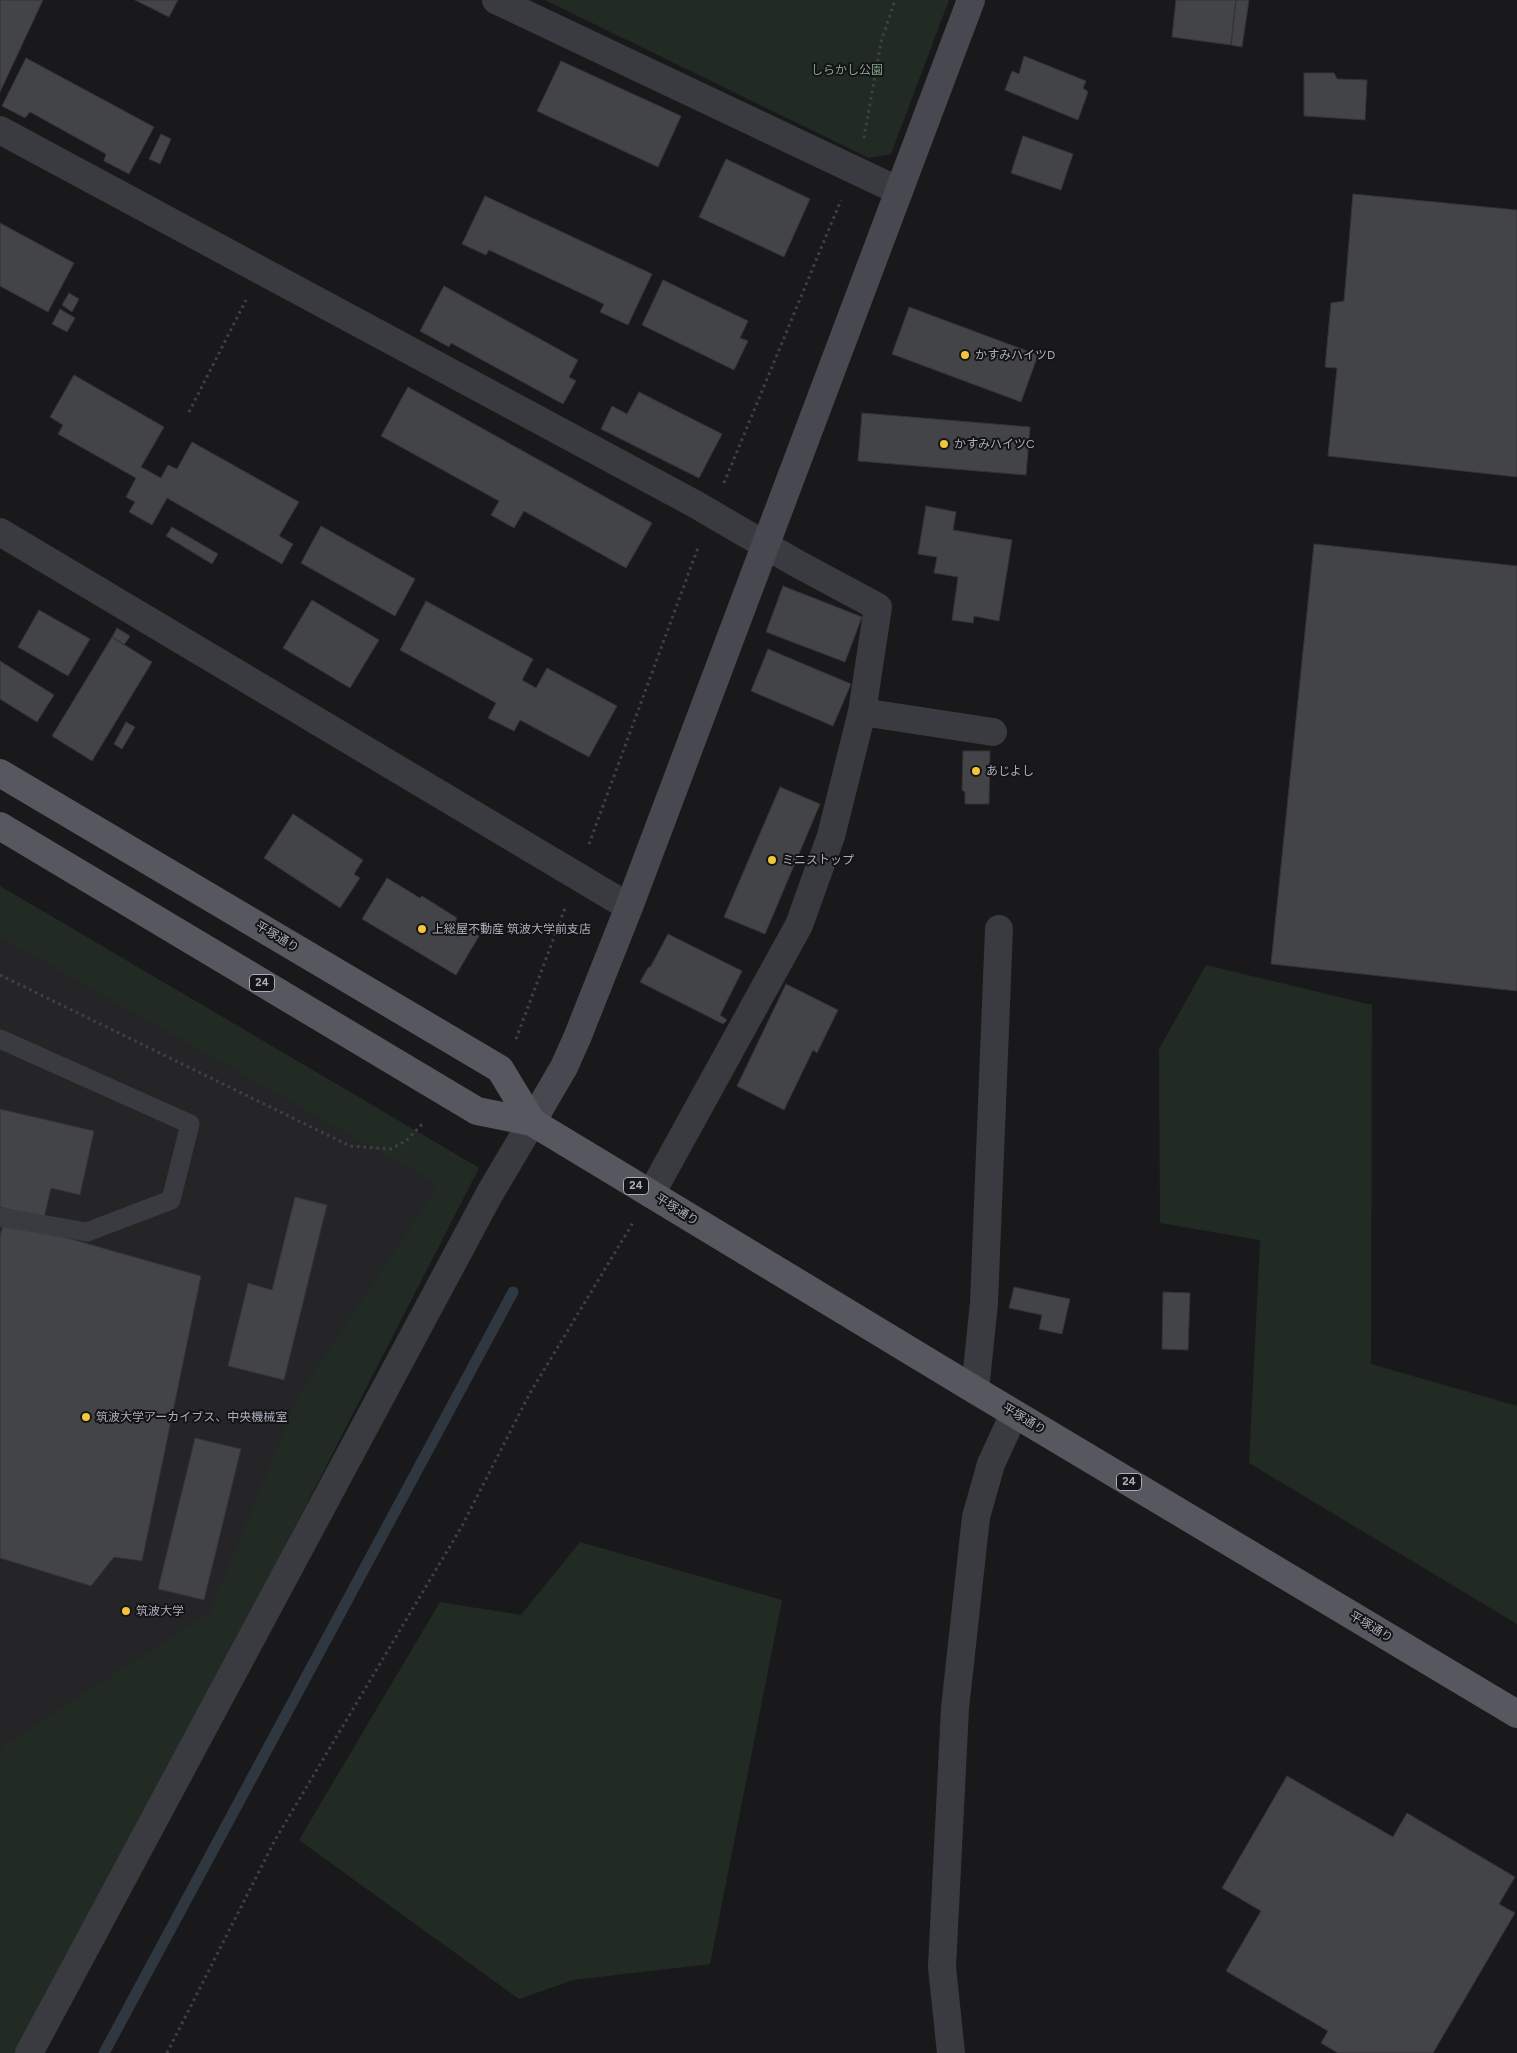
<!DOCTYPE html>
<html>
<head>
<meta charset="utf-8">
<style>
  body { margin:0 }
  canvas { display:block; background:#19191b }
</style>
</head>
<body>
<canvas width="1517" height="2053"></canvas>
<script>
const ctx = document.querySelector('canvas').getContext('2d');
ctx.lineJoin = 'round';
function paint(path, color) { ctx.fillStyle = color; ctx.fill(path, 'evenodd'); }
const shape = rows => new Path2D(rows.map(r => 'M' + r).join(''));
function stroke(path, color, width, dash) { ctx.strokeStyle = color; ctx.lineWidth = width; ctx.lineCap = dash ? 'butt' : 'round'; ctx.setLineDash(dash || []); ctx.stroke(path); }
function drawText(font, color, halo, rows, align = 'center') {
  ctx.font = font + ' Figtree,"Noto Sans JP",sans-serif'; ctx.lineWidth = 4; ctx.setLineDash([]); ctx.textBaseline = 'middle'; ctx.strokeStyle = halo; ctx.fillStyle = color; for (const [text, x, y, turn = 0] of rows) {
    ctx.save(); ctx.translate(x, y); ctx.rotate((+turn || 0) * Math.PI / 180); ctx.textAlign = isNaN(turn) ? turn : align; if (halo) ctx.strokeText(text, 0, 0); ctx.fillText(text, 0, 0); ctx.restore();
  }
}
paint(shape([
  [0,886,479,1168,0,2053]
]), '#252528');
paint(shape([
  [545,0,949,0,891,154,869,158],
  [0,886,479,1168,25,2053,0,2053,0,1752,3,1746,210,1612,298,1396,438,1185,0,937],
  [1206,965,1372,1005,1371,1364,1517,1406,1517,1624,1249,1463,1260,1240,1160,1223,1159,1049],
  [580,1542,782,1600,710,1964,573,1980,519,1999,299,1840,440,1602,521,1615]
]), '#212a23');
stroke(shape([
  [104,2053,513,1292]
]), '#2f3740', 11);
const building = shape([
  [0,0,43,0,0,92,0,0],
  [135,0,178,0,169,17,135,0],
  [1176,0,1236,0,1231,45,1172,37,1176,0],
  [1236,0,1249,0,1242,47,1231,45,1236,0],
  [1024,56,1086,81,1083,88,1088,92,1078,120,1005,90,1012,71,1019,74,1024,56],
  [26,58,154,127,129,174,104,161,106,154,30,112,25,118,2,106,26,58],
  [561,61,681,116,658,167,537,111,561,61],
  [1304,73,1334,73,1337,79,1367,80,1365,120,1304,116,1304,73],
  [161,134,171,139,160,164,149,159,161,134],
  [1023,136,1073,154,1061,190,1011,173,1023,136],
  [726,159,810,199,784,257,699,217,726,159],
  [1353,194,1517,210,1517,477,1328,456,1337,368,1325,367,1331,303,1344,301,1353,194],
  [485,196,652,274,628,325,600,312,604,304,489,250,486,255,462,244,485,196],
  [0,223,74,263,48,312,0,286,0,223],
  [663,280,748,321,740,338,748,341,734,370,642,325,663,280],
  [444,286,578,360,569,377,576,381,563,404,451,343,449,347,420,331,444,286],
  [69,293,79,299,72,312,62,305,69,293],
  [909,307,1038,355,1021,402,892,354,909,307],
  [60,309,75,318,67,332,52,324,60,309],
  [74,375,164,427,141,467,161,478,168,465,177,469,192,442,299,502,279,536,293,544,282,564,167,498,152,525,129,512,135,502,126,497,136,478,58,434,63,425,50,417,74,375],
  [408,387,652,523,626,568,524,511,514,528,491,515,499,501,381,436,408,387],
  [639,392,722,434,699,478,601,429,612,406,627,414,639,392],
  [862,413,1030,427,1026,475,858,461,862,413],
  [926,506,956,512,953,530,1012,540,999,621,974,616,973,623,952,620,958,577,934,573,937,557,918,554,926,506],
  [321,526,415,579,395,616,301,563,321,526],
  [172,527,218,554,212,564,166,536,172,527],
  [1314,544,1517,566,1517,991,1271,964,1314,544],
  [783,586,862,617,845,662,766,632,783,586],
  [312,600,379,640,350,688,283,648,312,600],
  [426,601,533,659,522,680,536,688,547,668,617,706,589,757,520,720,514,731,488,718,496,703,400,650,426,601],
  [39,610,90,639,68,676,18,647,39,610],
  [117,628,130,636,124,645,112,637,117,628],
  [112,637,152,662,92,761,52,736,112,637],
  [768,649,851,684,833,726,751,691,768,649],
  [0,661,54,695,37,722,0,699,0,661],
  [126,722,135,727,122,749,114,744,126,722],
  [963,751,990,751,989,804,965,804,965,792,962,790,963,751],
  [780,787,820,804,765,934,724,917,780,787],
  [293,814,363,860,354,874,360,878,340,908,264,858,293,814],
  [387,878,420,898,422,896,457,918,455,921,479,936,456,975,362,919,387,878],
  [668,934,742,971,720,1015,727,1020,723,1024,640,982,648,968,651,966,668,934],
  [786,984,838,1010,817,1053,813,1050,784,1110,737,1086,786,984],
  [0,1109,94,1131,80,1195,51,1188,44,1218,0,1207,0,1109],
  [295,1197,327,1205,284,1380,228,1366,248,1283,272,1290,295,1197],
  [4,1220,201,1276,142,1561,114,1557,91,1586,0,1558,0,1236,4,1220],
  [1014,1287,1070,1299,1062,1334,1039,1329,1042,1315,1009,1308,1014,1287],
  [1163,1292,1190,1293,1188,1350,1162,1349,1163,1292],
  [195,1438,241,1449,204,1600,158,1589,195,1438],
  [1287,1776,1393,1837,1407,1813,1515,1877,1499,1904,1515,1913,1433,2053,1338,2053,1321,2043,1328,2031,1226,1971,1261,1911,1222,1888,1287,1776]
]);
paint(building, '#434448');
stroke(building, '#343337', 1);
stroke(shape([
  [864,138,881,42,895,0],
  [189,412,246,300],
  [724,483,841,200],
  [589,844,699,545],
  [0,975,350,1146,390,1149,406,1141,424,1122],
  [516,1039,565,908],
  [167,2053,275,1840,462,1526,530,1393,634,1221]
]), '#404147', 3, [2.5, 4]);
stroke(shape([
  [0,1039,190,1124,171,1200,87,1232,0,1217]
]), '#3a3b40', 19);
stroke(shape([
  [496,0,899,191],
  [0,130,695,504,796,563,878,607,862,712,831,836,799,925,651,1194],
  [0,532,629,907],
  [862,712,993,732],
  [975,1390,984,1303,999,929],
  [29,2053,490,1193,532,1122],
  [951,2053,942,1967,955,1708,976,1517,991,1464,1014,1414]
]), '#3a3b40', 28);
stroke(shape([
  [532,1122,564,1067,577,1038,629,907,971,0]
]), '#484950', 28);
stroke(shape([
  [0,773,500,1069,532,1122],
  [0,826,477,1111,532,1122,975,1390,1517,1714]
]), '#56575f', 28);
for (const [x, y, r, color] of [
  [965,355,5,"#f2c53a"],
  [944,444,5,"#f2c53a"],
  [976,771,5,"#f2c53a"],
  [772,860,5,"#f2c53a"],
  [422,929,5,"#f2c53a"],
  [86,1417,5,"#f2c53a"],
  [126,1611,5,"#f2c53a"]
]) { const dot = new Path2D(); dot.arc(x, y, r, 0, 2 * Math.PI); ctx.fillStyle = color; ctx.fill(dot); stroke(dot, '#141416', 2); }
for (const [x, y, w] of [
  [262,983,25],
  [636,1186,25],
  [1129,1482,25]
]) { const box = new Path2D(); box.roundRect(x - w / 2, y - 8.5, w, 17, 4); ctx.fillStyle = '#141416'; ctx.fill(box); stroke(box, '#acafbb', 1); }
drawText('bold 11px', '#acafbb', null, [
  ["24",262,983],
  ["24",636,1186],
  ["24",1129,1482]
]);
drawText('12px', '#83a688', '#141416', [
  ["しらかし公園",847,70]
]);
drawText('12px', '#acafbb', '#141416', [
  ["かすみハイツD",975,355],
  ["かすみハイツC",954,444],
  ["あじよし",986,771],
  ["ミニストップ",782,860],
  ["上総屋不動産 筑波大学前支店",432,929],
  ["筑波大学アーカイブス、中央機械室",96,1417],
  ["筑波大学",136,1611]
], 'left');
drawText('12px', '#acafbb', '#141416', [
  ["平塚通り",277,937,31],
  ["平塚通り",677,1210,32],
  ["平塚通り",1024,1419,31],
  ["平塚通り",1371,1627,31]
]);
</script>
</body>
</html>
